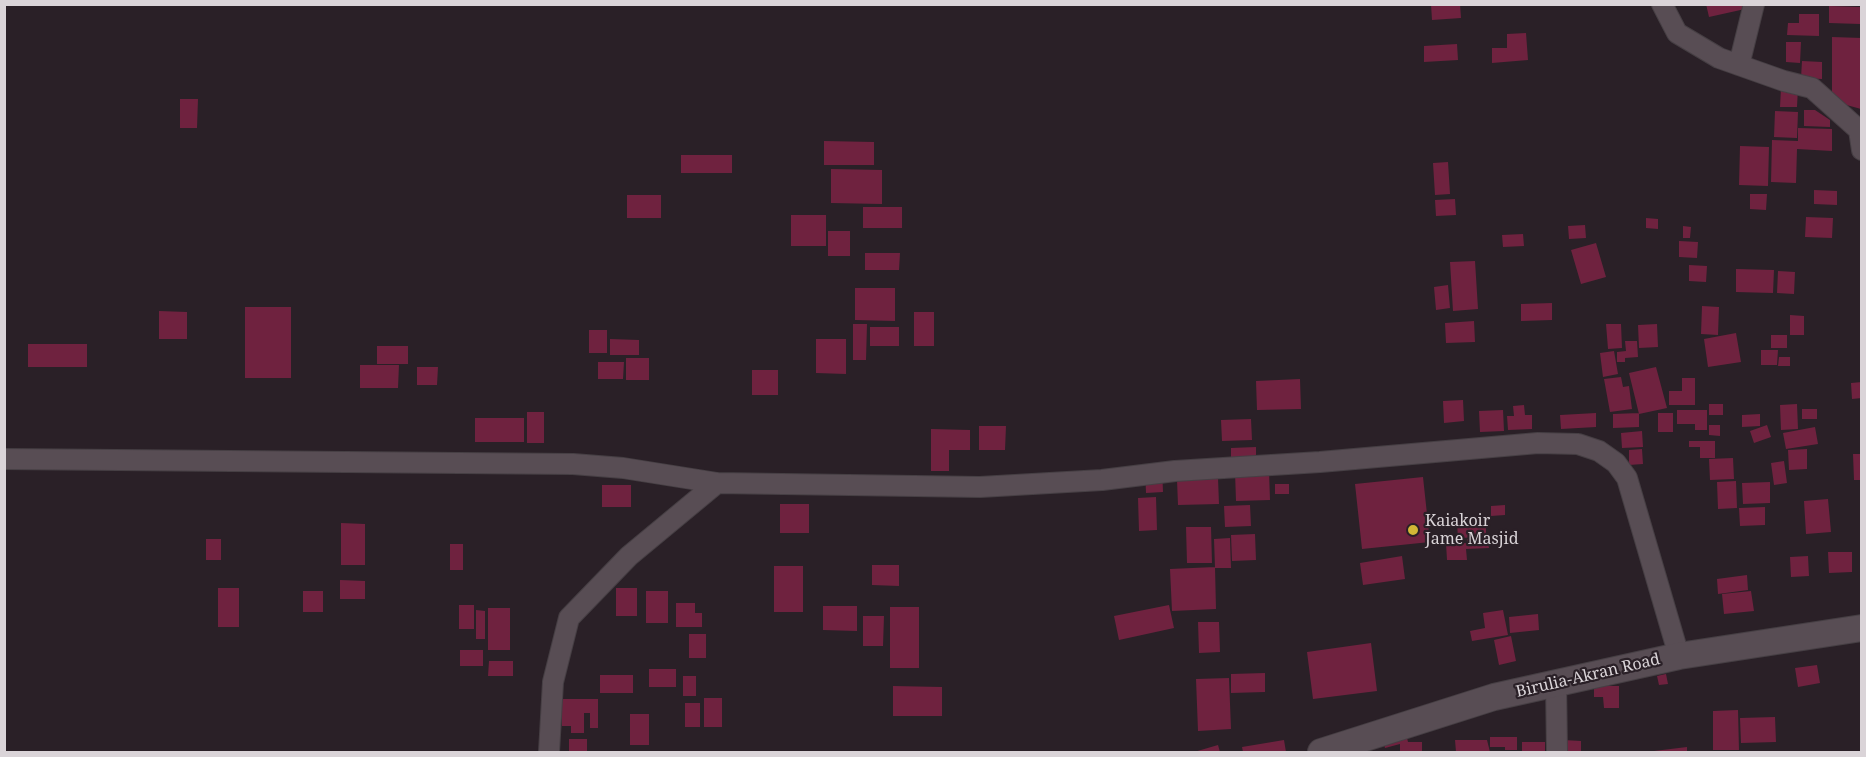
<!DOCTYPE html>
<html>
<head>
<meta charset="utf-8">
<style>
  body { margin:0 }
  #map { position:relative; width:1866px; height:757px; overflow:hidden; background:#2a2027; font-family:"Noto Serif",serif }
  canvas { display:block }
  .frame { position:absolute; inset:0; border:6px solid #dad4d8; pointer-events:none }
</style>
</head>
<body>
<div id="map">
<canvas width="1866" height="757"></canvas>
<div class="frame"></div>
</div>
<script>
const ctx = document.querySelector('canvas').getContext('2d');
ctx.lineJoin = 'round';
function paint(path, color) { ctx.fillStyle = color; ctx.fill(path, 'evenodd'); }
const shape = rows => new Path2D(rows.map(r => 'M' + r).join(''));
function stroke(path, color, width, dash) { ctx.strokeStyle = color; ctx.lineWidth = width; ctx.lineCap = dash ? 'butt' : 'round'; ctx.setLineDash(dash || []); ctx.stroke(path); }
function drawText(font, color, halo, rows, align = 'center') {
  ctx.font = font + ' "Noto Serif",serif'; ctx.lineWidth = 4.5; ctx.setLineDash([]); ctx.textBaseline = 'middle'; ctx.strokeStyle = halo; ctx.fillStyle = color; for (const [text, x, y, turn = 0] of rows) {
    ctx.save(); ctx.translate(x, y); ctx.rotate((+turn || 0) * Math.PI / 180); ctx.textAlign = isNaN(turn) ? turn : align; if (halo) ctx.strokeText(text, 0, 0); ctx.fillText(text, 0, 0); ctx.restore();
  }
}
paint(shape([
  [1431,4,1460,4,1461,18,1432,20],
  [1706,4,1744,4,1745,9,1709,17],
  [1829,6,1860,7,1860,24,1829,23],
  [1799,14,1819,14,1819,36,1787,35,1788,23,1799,23],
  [1526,33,1528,60,1492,63,1492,48,1507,48,1507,34],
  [1832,37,1862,38,1861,109,1832,101],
  [1786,42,1801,42,1800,63,1786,62],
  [1457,44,1458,60,1424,62,1424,46],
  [1802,61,1822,62,1822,79,1801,78],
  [1781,88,1798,88,1797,107,1780,107],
  [180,99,198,99,197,128,180,128],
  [1804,110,1815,110,1830,120,1830,127,1804,126],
  [1775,111,1798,112,1797,138,1774,137],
  [1798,128,1832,129,1832,151,1797,149,1796,183,1771,182,1772,140,1798,141],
  [824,141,874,142,874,165,824,165],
  [1740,146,1769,147,1768,186,1739,185],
  [681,155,732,155,732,173,681,173],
  [1448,162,1450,194,1435,195,1433,163],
  [831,169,882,170,882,204,831,203],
  [1814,190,1837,191,1837,205,1814,204],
  [1750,194,1767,194,1766,210,1750,209],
  [627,195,661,195,661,218,627,218],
  [1455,199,1456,215,1436,216,1435,200],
  [863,207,902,207,902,228,863,228],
  [791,215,826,215,826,246,791,246],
  [1806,217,1833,218,1832,238,1805,237],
  [1646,218,1658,219,1658,229,1646,228],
  [1585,225,1586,238,1569,239,1568,226],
  [1683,226,1691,227,1690,238,1683,238],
  [828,231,850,231,850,256,828,256],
  [1523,234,1524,246,1503,247,1502,235],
  [1679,241,1698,242,1697,258,1679,257],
  [1596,243,1606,277,1581,284,1571,250],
  [865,253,900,253,899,270,865,270],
  [1475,261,1478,309,1453,311,1450,262],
  [1689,265,1707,266,1706,282,1689,281],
  [1736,269,1774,270,1773,293,1736,292],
  [1778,271,1795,272,1794,294,1777,293],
  [1448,285,1450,308,1436,310,1434,287],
  [855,288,895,288,895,321,855,320],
  [1552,303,1552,320,1521,321,1521,304],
  [1702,306,1719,307,1718,335,1701,334],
  [245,307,291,307,291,378,245,378],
  [159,311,187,312,187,339,159,339],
  [914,312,934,312,934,346,914,346],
  [1790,315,1804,316,1804,335,1790,335],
  [1474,321,1475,342,1446,343,1445,323],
  [853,324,867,324,866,360,853,360],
  [1606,324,1621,324,1622,348,1608,349],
  [1657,324,1658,347,1639,348,1638,325],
  [870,327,899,327,899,346,870,346],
  [589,330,607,330,607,353,589,353],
  [1736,333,1741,362,1708,367,1704,339],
  [1771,335,1787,335,1787,348,1771,348],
  [610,339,639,340,639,355,610,355],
  [816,339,846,339,846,374,816,373],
  [1625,341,1637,341,1638,357,1625,358,1625,362,1617,362,1617,352,1626,351],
  [28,344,87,344,87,367,28,367],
  [377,346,408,346,408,364,377,364],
  [1761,350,1778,350,1777,365,1761,365],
  [1614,351,1618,374,1603,377,1600,353],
  [1779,357,1790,357,1790,366,1778,366],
  [626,358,649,358,649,380,626,380],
  [598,362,624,362,623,379,598,379],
  [360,365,399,365,398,388,360,388],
  [417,367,438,367,437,385,417,385],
  [1656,367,1667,408,1639,414,1629,373],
  [752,370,778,370,778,395,752,395],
  [1621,377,1623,387,1629,386,1632,409,1610,412,1604,379],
  [1682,378,1695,378,1695,405,1669,405,1669,391,1682,391],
  [1300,379,1301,409,1257,410,1256,381],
  [1862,382,1862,398,1852,399,1851,383],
  [1463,400,1464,421,1444,423,1443,401],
  [1709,404,1723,404,1723,415,1709,415],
  [1797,404,1798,429,1781,430,1780,405],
  [1524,405,1525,415,1532,415,1532,429,1508,430,1507,416,1514,416,1513,406],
  [1802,409,1817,409,1817,419,1802,419],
  [1503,410,1504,431,1480,432,1479,411],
  [1677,410,1707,410,1707,430,1695,430,1695,424,1677,424],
  [527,412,544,412,544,443,527,443],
  [1596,413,1596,427,1561,429,1560,415],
  [1639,413,1639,427,1613,428,1613,414],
  [1658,413,1673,413,1673,432,1658,432],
  [1760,414,1760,426,1742,427,1742,415],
  [475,418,524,418,524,442,475,442],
  [1251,419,1252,440,1222,441,1221,420],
  [1709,425,1720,425,1720,436,1709,435],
  [1767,425,1771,437,1754,443,1750,431],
  [979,426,1006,426,1005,450,979,450],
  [1815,427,1818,444,1786,449,1783,433],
  [931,429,970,430,970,450,949,450,949,471,931,471],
  [1642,431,1643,447,1622,448,1621,433],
  [1689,441,1715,441,1715,458,1700,458,1700,447,1689,447],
  [1256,447,1256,462,1231,463,1231,448],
  [1642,449,1643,464,1629,465,1629,450],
  [1807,449,1807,469,1789,470,1788,450],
  [1853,454,1862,454,1862,480,1854,480],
  [1733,458,1734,479,1710,480,1709,459],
  [1784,461,1787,483,1774,485,1771,463],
  [1162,467,1163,492,1146,493,1145,468],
  [1269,471,1270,500,1236,501,1235,472],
  [1423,477,1430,542,1362,549,1355,484],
  [1218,478,1219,504,1178,505,1177,480],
  [1736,481,1737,508,1718,509,1717,482],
  [1770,482,1770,503,1743,504,1742,483],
  [1275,484,1289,484,1289,494,1275,494],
  [602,485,631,485,631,507,602,507],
  [1156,497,1157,530,1139,531,1138,498],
  [1828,499,1831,532,1806,534,1804,501],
  [780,504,809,504,809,533,780,533],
  [1250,505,1251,526,1225,527,1224,506],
  [1505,505,1505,515,1491,516,1491,506],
  [1765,507,1765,525,1740,526,1739,508],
  [1486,522,1486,537,1458,538,1457,523],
  [341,523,365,524,365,565,341,565],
  [1186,527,1211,527,1212,563,1187,563],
  [1255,534,1256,560,1232,561,1231,535],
  [1230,538,1231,568,1215,568,1214,539],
  [206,539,221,539,221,560,206,560],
  [1467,539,1488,539,1489,548,1466,549,1467,560,1447,560,1446,543,1467,543],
  [450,544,463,544,463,570,450,570],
  [1828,552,1852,552,1852,572,1829,573],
  [1402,556,1405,579,1363,585,1360,563],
  [1808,556,1809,576,1791,577,1790,557],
  [872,565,899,565,899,586,872,585],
  [774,566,803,566,803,612,774,612],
  [1215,567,1216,609,1172,611,1170,569],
  [1747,575,1748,590,1718,594,1717,579],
  [340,580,365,581,365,599,340,599],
  [218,588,239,588,239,627,218,627],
  [616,588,637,588,637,616,616,616],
  [303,591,323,591,323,612,303,612],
  [646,591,668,591,668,623,646,623],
  [1751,591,1754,611,1724,614,1722,594],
  [676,603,695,603,695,613,702,613,702,627,676,627],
  [459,605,474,605,474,629,459,629],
  [1169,605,1174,628,1119,640,1114,616],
  [823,606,857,606,857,631,823,630],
  [890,607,919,607,919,668,890,668],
  [488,608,510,608,510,650,488,650],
  [476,610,485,611,485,639,476,639],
  [1503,610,1508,635,1472,641,1470,631,1485,628,1483,613],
  [1538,614,1539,630,1510,633,1509,617],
  [863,616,884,616,883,646,863,646],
  [1198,622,1219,622,1220,652,1199,653],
  [689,634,706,634,706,658,689,658],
  [1511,636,1516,661,1499,665,1494,640],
  [1371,643,1377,691,1313,699,1307,652],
  [460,650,483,650,483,666,460,666],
  [489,661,513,661,513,676,488,676],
  [1817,665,1820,683,1798,687,1795,668],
  [649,669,676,669,676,687,649,687],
  [1265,673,1265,692,1231,693,1231,674],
  [1666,674,1668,684,1659,685,1657,676],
  [600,675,633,675,633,693,600,693],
  [683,676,696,676,696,696,683,696],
  [1229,678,1231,729,1198,731,1196,679],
  [893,686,942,687,942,716,893,716],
  [1594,686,1619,686,1619,708,1604,708,1603,697,1594,697],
  [704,698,722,698,722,727,704,727],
  [562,699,598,699,598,728,590,728,590,713,584,713,584,733,571,733,571,726,562,726],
  [685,703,700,703,700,727,685,727],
  [1738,710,1739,750,1713,750,1713,711],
  [630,714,649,714,649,745,630,745],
  [1402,717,1408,742,1422,742,1422,752,1400,752,1400,744,1385,748,1379,723],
  [1775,717,1776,742,1741,743,1740,718],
  [1490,737,1517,737,1517,750,1505,750,1505,747,1490,747],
  [569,739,587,739,587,752,569,752],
  [1284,740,1286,752,1243,752,1242,747],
  [1455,740,1487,740,1490,752,1456,752],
  [1563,740,1581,741,1581,752,1563,752],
  [1522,742,1545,742,1545,752,1522,752],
  [1218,745,1220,752,1194,752],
  [1687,747,1687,752,1654,752,1654,751]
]), '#6f223f');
const minor = shape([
  [1662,4,1677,33,1719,58,1784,81,1812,88,1859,130,1862,150],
  [1739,65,1754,4],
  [4,459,573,464,623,468,717,483,980,487,1102,480,1175,471,1320,462,1538,443,1578,444,1599,451,1616,463,1627,478,1679,656],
  [1556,683,1557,752],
  [549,752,553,682,569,618,629,556,717,483]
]);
const tertiary = shape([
  [1321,752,1494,697,1679,656,1862,628]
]);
stroke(minor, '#463f44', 22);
stroke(tertiary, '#463f44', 28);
stroke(minor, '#584d54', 20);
stroke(tertiary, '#584d54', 26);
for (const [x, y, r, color] of [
  [1413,530,6,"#d2b736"]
]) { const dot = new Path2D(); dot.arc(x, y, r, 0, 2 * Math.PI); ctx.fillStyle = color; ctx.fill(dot); stroke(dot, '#2a2027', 2); }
drawText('16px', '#dad4d8', '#2a2027', [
  ["Kaiakoir",1425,521],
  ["Jame Masjid",1425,539]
], 'left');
drawText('16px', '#dad4d8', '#2a2027', [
  ["Birulia-Akran Road",1588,676,-13]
]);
</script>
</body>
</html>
